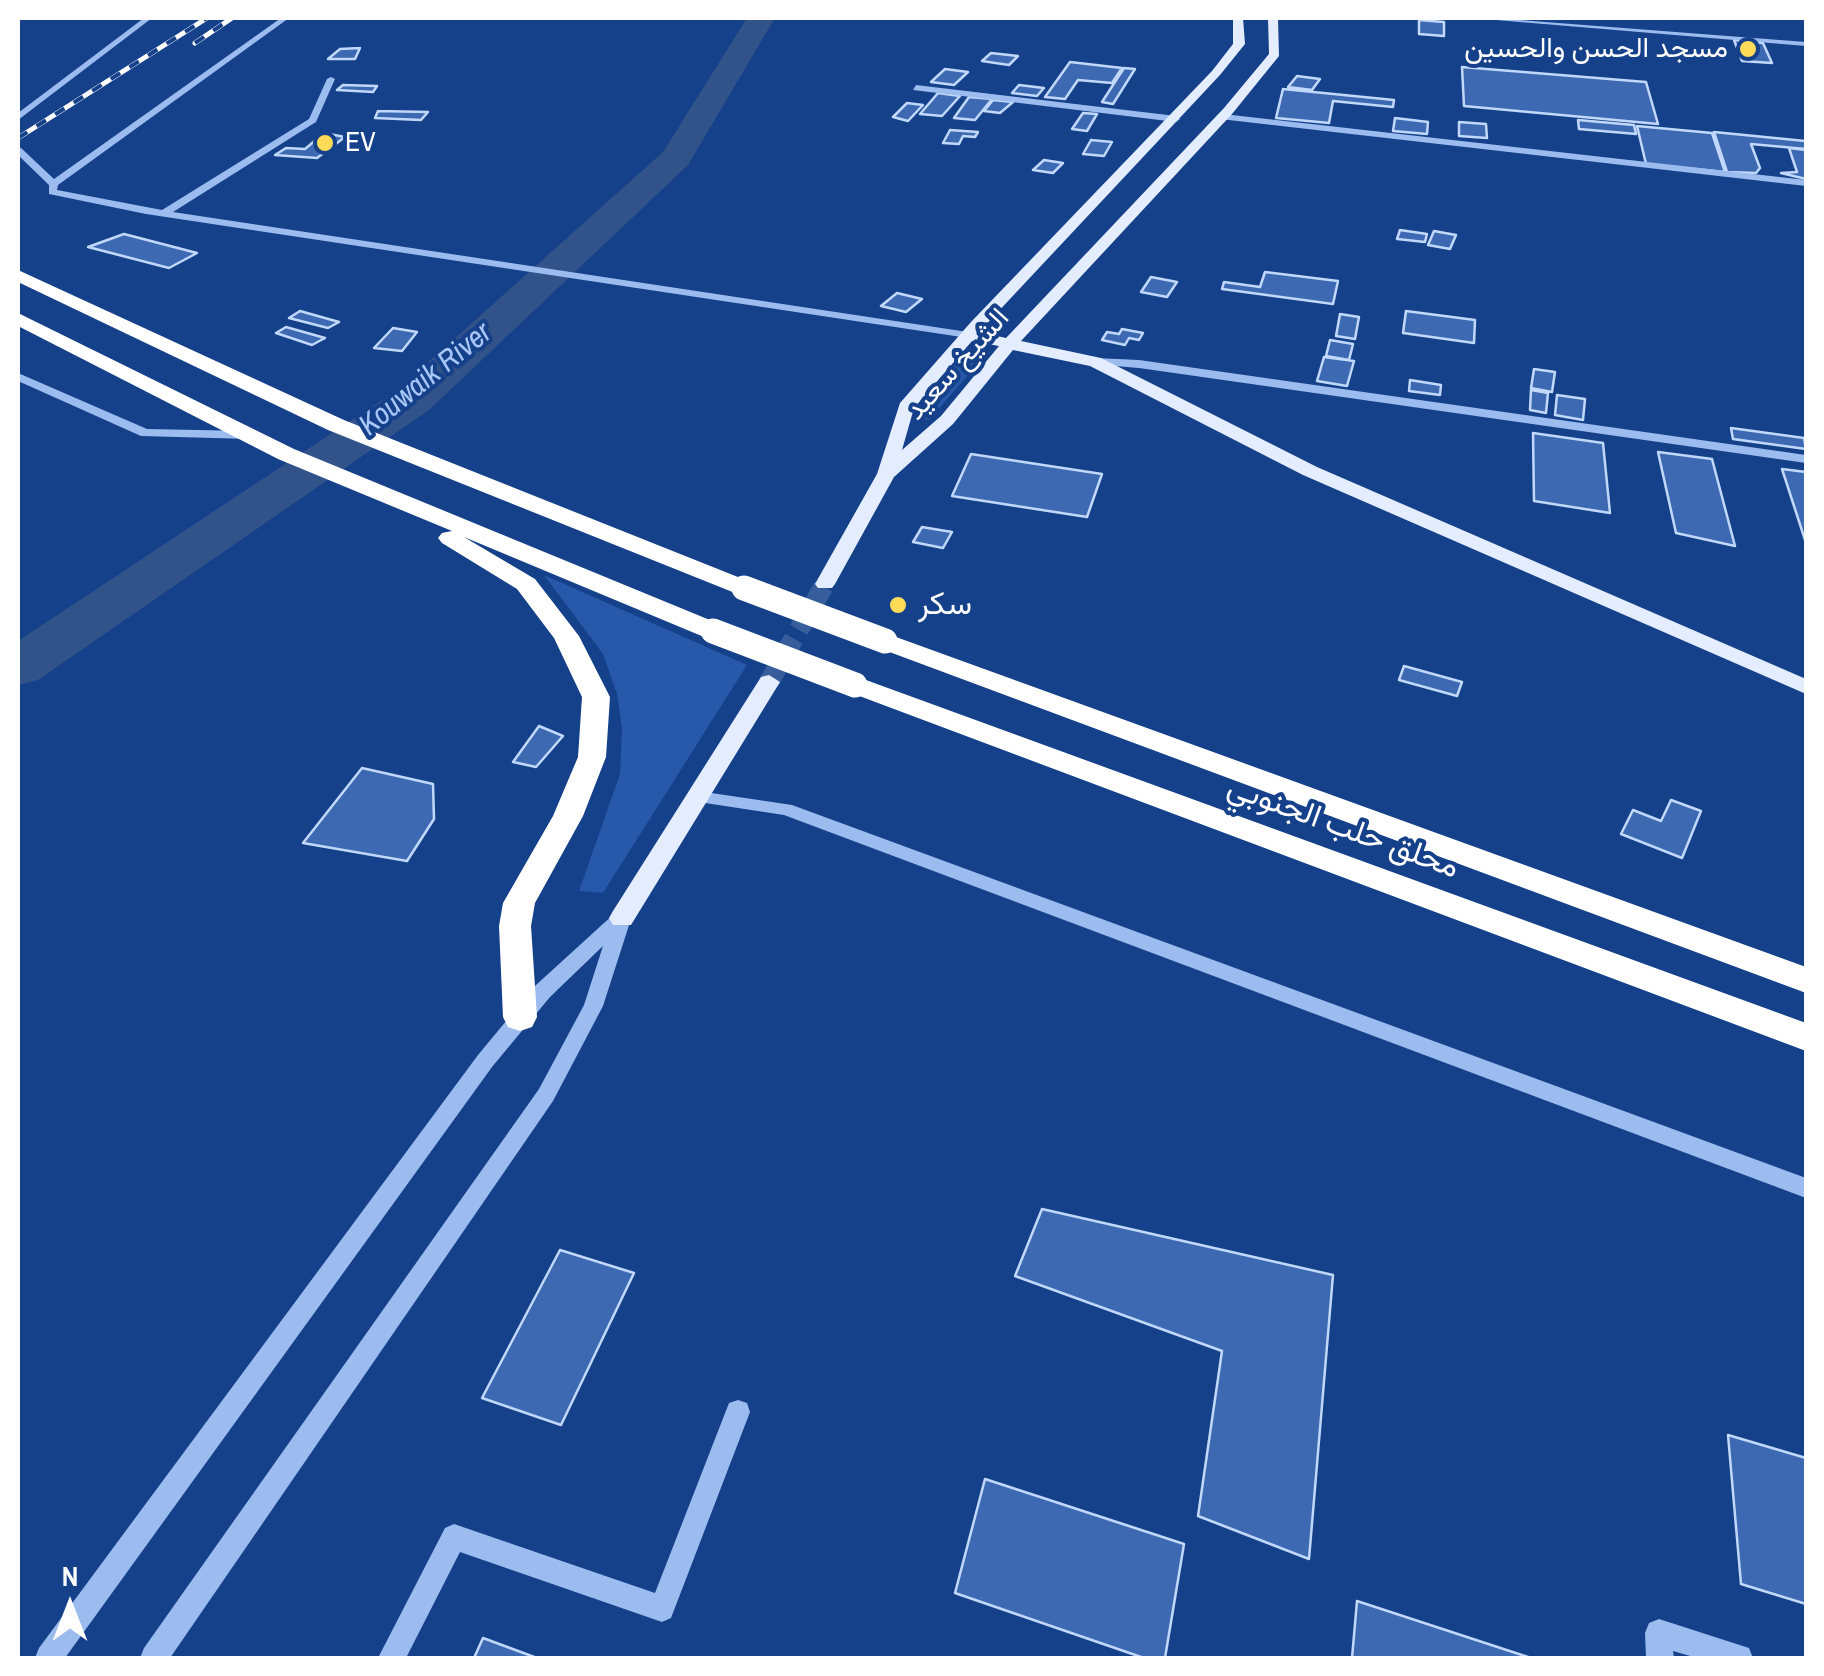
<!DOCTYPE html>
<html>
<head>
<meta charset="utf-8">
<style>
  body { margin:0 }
  #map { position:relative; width:1824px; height:1676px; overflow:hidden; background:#15408a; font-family:"Archivo Narrow",sans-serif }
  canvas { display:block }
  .frame { position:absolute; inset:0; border:20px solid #fff; pointer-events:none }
  .north { position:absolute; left:20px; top:1556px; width:100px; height:100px; -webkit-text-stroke:8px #15408a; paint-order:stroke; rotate:0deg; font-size:28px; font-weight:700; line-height:40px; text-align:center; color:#fff }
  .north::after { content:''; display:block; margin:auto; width:35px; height:45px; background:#fff; clip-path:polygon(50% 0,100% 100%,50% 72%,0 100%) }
</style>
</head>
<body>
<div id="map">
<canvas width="1824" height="1676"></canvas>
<div class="frame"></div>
<div class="north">N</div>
</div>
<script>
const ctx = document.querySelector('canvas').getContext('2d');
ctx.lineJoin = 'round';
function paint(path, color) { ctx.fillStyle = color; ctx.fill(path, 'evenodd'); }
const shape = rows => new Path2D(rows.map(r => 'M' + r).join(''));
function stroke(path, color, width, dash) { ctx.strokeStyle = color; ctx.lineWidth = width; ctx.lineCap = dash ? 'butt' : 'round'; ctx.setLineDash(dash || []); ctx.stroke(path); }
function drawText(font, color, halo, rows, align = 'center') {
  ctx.font = font + ' "Archivo Narrow",Vazirmatn,sans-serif'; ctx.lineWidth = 8; ctx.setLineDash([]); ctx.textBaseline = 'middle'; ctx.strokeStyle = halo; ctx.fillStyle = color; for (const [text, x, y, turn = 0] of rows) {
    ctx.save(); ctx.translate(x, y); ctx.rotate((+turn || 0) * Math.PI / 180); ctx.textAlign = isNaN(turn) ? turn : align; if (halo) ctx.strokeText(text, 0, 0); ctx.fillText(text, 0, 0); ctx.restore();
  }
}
paint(shape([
  [967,351,988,352,929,420,915,418,926,398],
  [544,575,747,665,603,893,579,891,620,774,622,728,617,694,603,654]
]), '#2758a9');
paint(shape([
  [747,18,775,18,688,165,429,410,38,680,18,685,18,641,397,390,663,152,747,18]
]), '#32528a');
const building = shape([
  [1419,20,1444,22,1444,36,1419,34,1419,20],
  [1734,40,1763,43,1772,63,1742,61,1734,40],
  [360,48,355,59,328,59,340,49,360,48],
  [991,53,1018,56,1009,65,982,61,991,53],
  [1070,62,1122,68,1112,83,1078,80,1065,99,1045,97,1070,62],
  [1462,67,1646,82,1658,124,1464,106,1462,67],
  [1124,68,1135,69,1113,104,1102,102,1124,68],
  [945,69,968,72,954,85,931,82,945,69],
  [1297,76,1320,79,1312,90,1288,87,1297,76],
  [343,85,377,86,373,92,337,90,343,85],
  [1019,85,1044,88,1037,96,1012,93,1019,85],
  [1283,89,1394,100,1393,107,1333,101,1329,123,1276,118,1283,89],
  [938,93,960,96,942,116,920,114,938,93],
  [969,97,992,99,975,120,954,118,969,97],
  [993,100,1013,102,1000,113,984,111,993,100],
  [907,103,923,105,908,121,893,117,907,103],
  [378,111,428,112,421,120,375,118,378,111],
  [1083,113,1097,114,1087,131,1072,129,1083,113],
  [1395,118,1428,122,1427,134,1393,131,1395,118],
  [1578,120,1634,125,1636,134,1579,129,1578,120],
  [1459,122,1486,124,1487,138,1459,136,1459,122],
  [1637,126,1712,133,1725,172,1646,164,1637,126],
  [950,130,978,132,975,137,963,136,959,144,943,143,950,130],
  [1714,132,1805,141,1806,149,1751,144,1760,168,1756,173,1727,172,1714,132],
  [324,133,345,137,317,158,275,155,286,148,305,149,324,133],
  [1091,140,1112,142,1104,156,1083,154,1091,140],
  [1789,148,1806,150,1806,179,1781,173,1797,172,1789,148],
  [1044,160,1063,163,1053,173,1033,170,1044,160],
  [1400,230,1427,234,1425,242,1397,239,1400,230],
  [1434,231,1456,235,1450,249,1428,245,1434,231],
  [124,234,197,253,169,268,88,247,124,234],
  [1265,272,1338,281,1333,304,1222,289,1224,282,1260,287,1265,272],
  [1151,277,1177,282,1167,297,1141,292,1151,277],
  [897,293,922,299,906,312,881,306,897,293],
  [300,311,339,322,328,328,289,318,300,311],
  [1406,311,1475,320,1474,343,1403,333,1406,311],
  [1340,314,1359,317,1355,339,1336,336,1340,314],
  [286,327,325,338,312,345,276,333,286,327],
  [393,328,417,332,402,351,374,348,393,328],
  [1122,329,1143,333,1139,340,1129,338,1125,345,1102,340,1107,332,1119,334,1122,329],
  [1330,340,1353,344,1349,360,1326,356,1330,340],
  [1324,357,1354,361,1347,386,1317,381,1324,357],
  [1534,369,1555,372,1552,392,1531,388,1534,369],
  [1410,380,1441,385,1440,395,1409,391,1410,380],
  [1531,390,1548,393,1546,413,1530,410,1531,390],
  [1557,395,1585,399,1583,420,1555,415,1557,395],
  [1731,428,1804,438,1806,449,1733,439,1731,428],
  [1533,433,1603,443,1610,513,1534,501,1533,433],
  [1658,452,1712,459,1735,546,1676,533,1658,452],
  [971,454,1102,474,1087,517,952,496,971,454],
  [1782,469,1806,472,1806,543,1782,469],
  [922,527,952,532,943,548,913,542,922,527],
  [1404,666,1462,682,1457,696,1399,680,1404,666],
  [539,726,563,736,536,767,513,762,539,726],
  [362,768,433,784,434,819,407,861,303,843,362,768],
  [1671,800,1701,811,1682,858,1621,834,1633,810,1661,821,1671,800],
  [1042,1209,1333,1275,1309,1559,1198,1516,1222,1351,1015,1276,1042,1209],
  [560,1250,634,1273,561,1425,482,1398,560,1250],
  [1728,1435,1806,1458,1806,1604,1741,1584,1728,1435],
  [985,1479,1184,1544,1165,1658,1144,1658,955,1593,985,1479],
  [1357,1601,1531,1658,1352,1658,1357,1601],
  [483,1638,537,1658,474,1658,483,1638]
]);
paint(building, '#3d69b3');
stroke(building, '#c2d8fb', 2.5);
stroke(shape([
  [769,682,825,584]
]), '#385d9c', 20, [20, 10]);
paint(shape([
  [144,18,152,18,18,120,18,113,144,18],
  [281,18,289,18,58,185,57,190,162,210,309,119,327,79,331,77,335,79,316,122,173,212,968,332,974,335,968,338,146,214,49,194,49,185,18,155,18,147,21,148,54,179,281,18],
  [1493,18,1806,42,1806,46,1496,20,1493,18],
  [916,85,1176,116,1180,119,1176,122,913,90,916,85],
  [1223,114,1806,180,1806,186,1220,119,1223,114],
  [1095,358,1139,360,1806,455,1806,463,1139,368,1091,364,1091,360,1095,358],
  [18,373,147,429,249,431,255,435,249,439,141,436,18,381,18,373],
  [698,791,792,805,1806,1178,1806,1198,784,815,692,801,689,797,692,793,698,791],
  [622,911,629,913,631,919,603,1006,553,1101,170,1658,140,1658,144,1648,539,1089,584,1005,603,946,550,997,492,1067,65,1658,35,1658,39,1648,478,1055,536,985,615,913,622,911],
  [738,1400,747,1403,750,1412,671,1618,662,1622,460,1552,406,1658,378,1658,445,1528,454,1524,655,1593,729,1403,738,1400],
  [1659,1619,1749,1648,1753,1658,1697,1658,1673,1651,1674,1658,1646,1658,1645,1633,1649,1623,1659,1619]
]), '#9cbcef');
paint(shape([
  [1233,18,1243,18,1245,44,1220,75,979,332,1006,338,1224,108,1269,54,1268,18,1278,18,1279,56,1232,114,1021,341,1101,358,1317,467,1806,679,1806,694,1303,475,1090,366,1013,350,953,424,894,477,835,584,832,588,818,588,815,584,877,474,900,403,971,322,1212,71,1233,44,1233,18],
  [972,341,999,346,941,416,902,450,914,408,972,341],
  [769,675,780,682,631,925,613,925,609,918,613,911,761,677,769,675]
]), '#e4edff');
paint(shape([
  [18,270,344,420,753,583,756,588,753,593,735,593,328,430,18,282,18,270],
  [18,313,294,449,722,625,726,631,722,637,704,637,464,537,535,579,579,636,610,697,606,757,583,816,535,903,531,926,537,1017,532,1027,520,1031,508,1027,503,1017,499,926,503,903,553,816,578,757,582,697,554,638,517,589,442,543,438,538,442,533,452,531,278,459,18,326,18,313],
  [885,633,1806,967,1806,993,876,647,872,641,876,635,885,633],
  [855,676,1806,1023,1806,1051,846,691,842,685,846,679,855,676]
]), '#fff');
const rail = shape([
  [195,43,232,18],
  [18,138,207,18]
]);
stroke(rail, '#fff', 5);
stroke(rail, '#15408a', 4, [11]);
stroke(shape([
  [744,588,885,641],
  [713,631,855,685]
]), '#fff', 25);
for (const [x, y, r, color] of [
  [1748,49,10,"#ffdb5a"],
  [325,143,10,"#ffdb5a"],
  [898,605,10,"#ffdb5a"]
]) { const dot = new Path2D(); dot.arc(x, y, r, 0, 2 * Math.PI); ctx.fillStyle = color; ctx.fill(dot); stroke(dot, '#15408a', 4); }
drawText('28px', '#fff', '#15408a', [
  ["مسجد الحسن والحسين",1728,49],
  ["EV",345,143,"left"]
], 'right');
drawText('28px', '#fff', '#15408a', [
  ["الشيخ سعيد",958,365,-48]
]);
drawText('italic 30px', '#a8c6f7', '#15408a', [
  ["Kouwaik River",426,380,-39]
]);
drawText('32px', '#fff', '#15408a', [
  ["سكر",918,605]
], 'left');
drawText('32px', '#fff', '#15408a', [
  ["محلق حلب الجنوبي",1343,828,20]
]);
</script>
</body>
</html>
